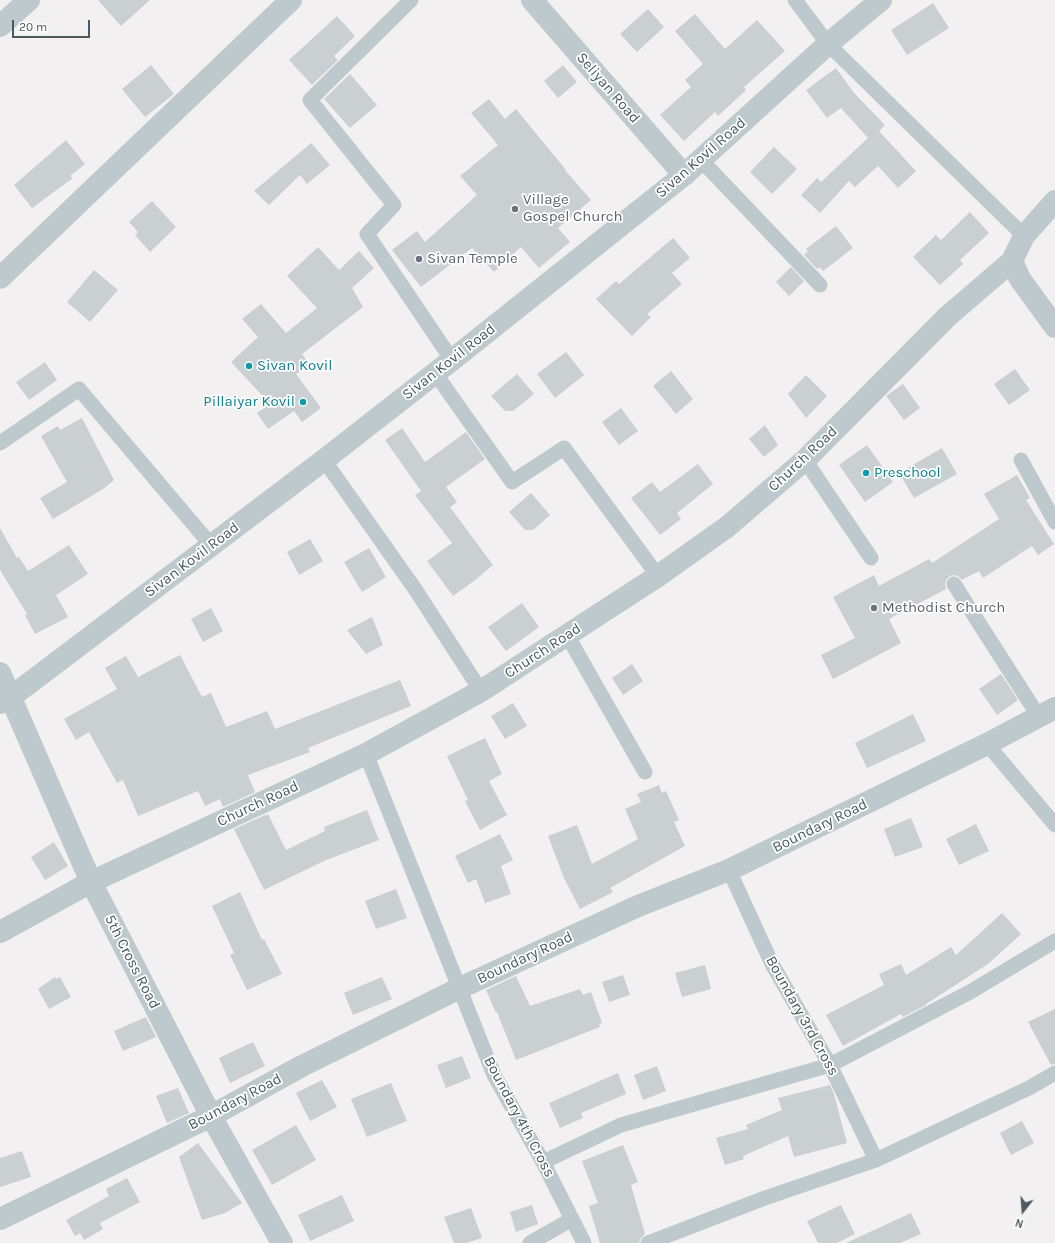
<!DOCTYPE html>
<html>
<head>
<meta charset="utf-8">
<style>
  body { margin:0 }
  #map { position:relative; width:1055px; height:1243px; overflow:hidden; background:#f2f0f1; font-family:Karla,sans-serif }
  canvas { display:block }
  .north { position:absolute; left:1003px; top:1191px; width:40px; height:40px; -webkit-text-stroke:3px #fff; paint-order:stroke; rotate:197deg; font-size:11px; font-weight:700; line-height:16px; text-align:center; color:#49595c }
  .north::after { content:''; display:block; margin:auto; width:14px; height:18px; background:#49595c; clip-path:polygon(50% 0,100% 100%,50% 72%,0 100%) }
  .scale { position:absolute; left:12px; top:20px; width:78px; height:18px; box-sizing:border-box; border:2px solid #49595c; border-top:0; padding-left:5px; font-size:12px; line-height:14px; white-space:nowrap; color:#49595c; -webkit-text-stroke:3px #fff; paint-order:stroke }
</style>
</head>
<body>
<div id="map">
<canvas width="1055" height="1243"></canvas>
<div class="north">N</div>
<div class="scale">20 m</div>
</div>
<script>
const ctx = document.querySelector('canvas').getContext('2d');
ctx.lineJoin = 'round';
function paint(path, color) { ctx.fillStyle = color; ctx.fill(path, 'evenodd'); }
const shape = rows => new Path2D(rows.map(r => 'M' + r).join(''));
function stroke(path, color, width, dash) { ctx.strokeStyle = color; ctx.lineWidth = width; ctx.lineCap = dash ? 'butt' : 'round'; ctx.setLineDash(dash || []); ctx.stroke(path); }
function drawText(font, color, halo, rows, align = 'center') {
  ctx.font = font + ' Karla,sans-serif'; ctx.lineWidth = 3.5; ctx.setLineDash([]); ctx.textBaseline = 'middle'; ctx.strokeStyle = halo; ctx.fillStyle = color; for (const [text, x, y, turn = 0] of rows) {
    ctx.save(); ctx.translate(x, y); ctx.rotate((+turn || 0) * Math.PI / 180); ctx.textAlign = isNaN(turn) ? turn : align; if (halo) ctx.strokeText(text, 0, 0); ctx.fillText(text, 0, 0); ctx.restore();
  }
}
paint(shape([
  [98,0,150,0,121,26],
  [933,3,949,28,907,55,891,30],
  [648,9,664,27,637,52,620,34],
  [695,14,725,49,757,20,785,51,744,87,746,90,718,116,715,112,684,141,660,115,691,87,685,80,703,64,675,31],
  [337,16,355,36,334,56,338,60,312,85,289,60],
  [151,65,174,94,145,117,122,89],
  [563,65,577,82,558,98,544,81],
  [836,68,854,93,885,125,879,131,916,171,898,188,878,166,855,187,849,181,820,213,801,195,817,178,821,182,868,138,841,108,827,118,806,90],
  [350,74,377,105,350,128,324,99],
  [489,99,505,119,516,109,566,170,565,170,591,200,558,228,570,242,539,268,521,247,494,272,472,248,421,287,392,250,417,231,425,242,477,195,460,176,498,145,471,113],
  [66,140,85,164,70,176,73,178,32,208,14,185],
  [311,143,330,165,307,184,300,175,269,205,254,191],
  [774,147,797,169,772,194,750,172],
  [152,201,176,227,150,252,135,235,138,232,129,222],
  [970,212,989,233,960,260,963,264,940,285,913,257,936,235,941,240],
  [836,226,853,248,823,271,820,267,817,269,804,255,808,251,806,249],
  [673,238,690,258,672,273,682,284,647,314,651,317,632,336,596,299,616,281,619,284],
  [318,247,339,270,359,251,374,268,352,288,363,307,302,354,310,364,296,374,321,408,302,422,294,411,268,429,257,413,270,404,231,362,258,337,242,319,261,304,286,333,317,308,287,276],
  [791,267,804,281,789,296,776,282],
  [94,270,118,290,90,322,67,302],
  [566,352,584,375,555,398,537,374],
  [45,362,57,380,29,400,16,382],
  [1015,369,1030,390,1009,405,994,384],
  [671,371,693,399,676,414,653,386],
  [517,374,534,394,513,411,505,411,491,396],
  [806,375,827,396,806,418,788,394],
  [903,384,920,408,904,420,886,396],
  [621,408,638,431,619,445,602,422],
  [82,418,114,480,103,489,53,519,40,498,67,482,41,436,58,426,60,430],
  [765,425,778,445,764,457,749,439],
  [402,428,425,462,466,432,485,459,446,487,457,502,450,507,493,565,474,581,453,596,427,561,452,543,415,495,421,491,385,440],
  [867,445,893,482,865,502,839,465],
  [942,448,957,474,914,498,899,473],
  [698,464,713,484,677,513,681,519,660,535,631,498,652,482,660,492],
  [1017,475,1030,498,1026,500,1054,544,1038,555,1032,546,983,578,979,571,962,580,958,576,954,575,950,576,946,580,945,585,946,589,889,619,901,643,833,679,821,655,855,638,833,597,874,575,879,586,929,559,932,563,999,519,984,494],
  [531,493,550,515,533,530,525,530,509,512],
  [0,528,17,558,19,557,28,571,69,545,88,574,56,595,68,617,35,634,25,615,27,614,0,570],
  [310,539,323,561,299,575,287,552],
  [369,548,386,577,362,592,344,562],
  [522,603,539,627,506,651,488,627],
  [211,608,223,631,203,642,191,619],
  [372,617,383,645,366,654,347,630],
  [180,655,202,697,211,693,226,727,267,711,275,729,400,680,411,706,308,748,310,752,248,775,255,792,223,807,220,799,205,806,198,791,138,816,123,780,117,783,89,732,76,740,64,719,117,689,105,668,126,656,138,677],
  [632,664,643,681,623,695,612,678],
  [1001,674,1018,700,997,715,979,689],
  [513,703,527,726,505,739,491,716],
  [913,714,926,741,867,768,855,743],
  [485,738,502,774,489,781,507,815,480,830,465,801,468,800,447,756],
  [659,785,662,793,666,791,679,820,674,822,685,846,610,888,613,892,580,909,564,878,548,836,577,825,592,864,638,839,625,809,641,802,637,794],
  [367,810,379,840,326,860,264,890,234,829,265,815,266,816,268,814,286,850,325,831,324,827],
  [911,818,923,847,895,857,884,829],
  [976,824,989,851,959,865,946,839],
  [500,834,513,860,501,866,511,894,485,903,476,879,468,883,455,856],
  [54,842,68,866,45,880,31,857],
  [396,889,407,918,376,929,365,901],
  [240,892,262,940,264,939,282,974,247,990,230,955,234,953,212,906],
  [1002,913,1021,934,988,964,926,1004,926,1005,903,1017,901,1014,843,1046,826,1015,884,985,879,974,901,964,906,975,951,947,956,955],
  [705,965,711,989,682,997,675,973],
  [623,975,630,995,609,1002,602,982],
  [516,976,530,1006,580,989,583,995,591,992,602,1023,599,1024,600,1027,516,1060,497,1012,496,1013,486,990],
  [55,977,56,979,60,977,71,997,49,1009,38,989],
  [382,977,392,999,353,1015,344,993],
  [1055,1009,1055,1064,1051,1065,1028,1022],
  [146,1017,156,1037,123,1051,114,1031],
  [253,1042,265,1066,230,1083,219,1058],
  [462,1056,471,1078,446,1088,437,1065],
  [657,1066,666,1091,643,1100,634,1075],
  [618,1073,626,1094,581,1113,583,1118,560,1128,549,1103],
  [322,1080,337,1107,310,1121,296,1093],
  [391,1083,407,1121,367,1137,351,1099],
  [830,1085,834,1094,847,1143,794,1157,788,1136,743,1156,744,1159,725,1165,716,1138,748,1129,746,1125,782,1110,778,1098],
  [178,1088,189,1113,167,1123,156,1096],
  [1022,1121,1034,1143,1011,1155,1000,1133],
  [296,1125,316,1160,272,1185,252,1150],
  [198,1143,242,1203,225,1213,202,1220,179,1157],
  [623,1145,638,1182,631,1185,645,1234,641,1238,639,1243,600,1243,589,1206,598,1203,582,1161],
  [22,1151,31,1177,0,1187,0,1158],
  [127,1178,140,1202,100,1223,103,1229,84,1240,80,1233,75,1236,66,1220,109,1196,106,1189],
  [342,1195,354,1221,310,1241,298,1215],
  [532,1205,538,1224,516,1232,510,1212],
  [841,1205,855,1234,837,1243,818,1243,807,1221],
  [471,1208,482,1238,466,1243,454,1243,444,1217],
  [911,1213,921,1234,900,1243,846,1243]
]), '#cacfd2');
stroke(shape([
  [411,0,310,100,394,205,367,234,452,360],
  [795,0,828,44,1024,236],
  [701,160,820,285],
  [435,373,512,482,564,448,658,576],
  [0,443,79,389,211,545],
  [324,460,415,589,481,691],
  [805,460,871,558],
  [1021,460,1055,522],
  [954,584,1039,717],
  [567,635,645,772],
  [987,744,1055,825],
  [366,754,494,1075,543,1162,584,1243],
  [729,870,772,964,830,1065,876,1160],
  [543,1162,621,1125,830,1065,970,992,1055,941],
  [530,1243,572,1219],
  [648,1243,765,1198,876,1160,1029,1088,1055,1073]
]), '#bdc9cc', 15);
stroke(shape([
  [532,0,684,175],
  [0,26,29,0],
  [1055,201,1024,236,1012,261,1020,279,1055,327],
  [0,278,291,0],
  [0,673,91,882,211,1116,282,1243],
  [0,703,11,697,324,460,452,360,684,175,828,44,881,0],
  [0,932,91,882,366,754,481,691,658,576,727,527,805,460,948,316,1012,261],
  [0,1219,211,1116,302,1066,460,988,638,906,729,870,987,744,1055,708]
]), '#bdc9cc', 22);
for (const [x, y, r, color] of [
  [515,209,4,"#6b7280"],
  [419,259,4,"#6b7280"],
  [249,366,4,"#0f9aa8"],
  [303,402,4,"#0f9aa8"],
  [866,473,4,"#0f9aa8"],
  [874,608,4,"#6b7280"]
]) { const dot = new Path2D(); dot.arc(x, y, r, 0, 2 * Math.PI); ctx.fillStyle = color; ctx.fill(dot); stroke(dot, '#fff', 1.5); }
drawText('15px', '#49595c', '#fff', [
  ["Seliyan Road",608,88,49],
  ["Sivan Kovil Road",701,158,-41],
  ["Sivan Kovil Road",449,362,-38],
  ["Church Road",803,459,-43],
  ["Sivan Kovil Road",192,560,-37],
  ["Church Road",543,651,-33],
  ["Church Road",258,804,-25],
  ["Boundary Road",820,826,-26],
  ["Boundary Road",525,958,-25],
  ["5th Cross Road",132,962,63],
  ["Boundary 3rd Cross",802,1016,61],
  ["Boundary Road",235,1102,-28],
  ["Boundary 4th Cross",519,1117,62]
]);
drawText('15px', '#5b616d', '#fff', [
  ["Village",523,200],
  ["Gospel Church",523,217],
  ["Sivan Temple",427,259],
  ["Methodist Church",882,608]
], 'left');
drawText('15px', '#0d838f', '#fff', [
  ["Sivan Kovil",257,366],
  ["Pillaiyar Kovil",295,402,"right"],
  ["Preschool",874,473]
], 'left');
</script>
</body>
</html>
